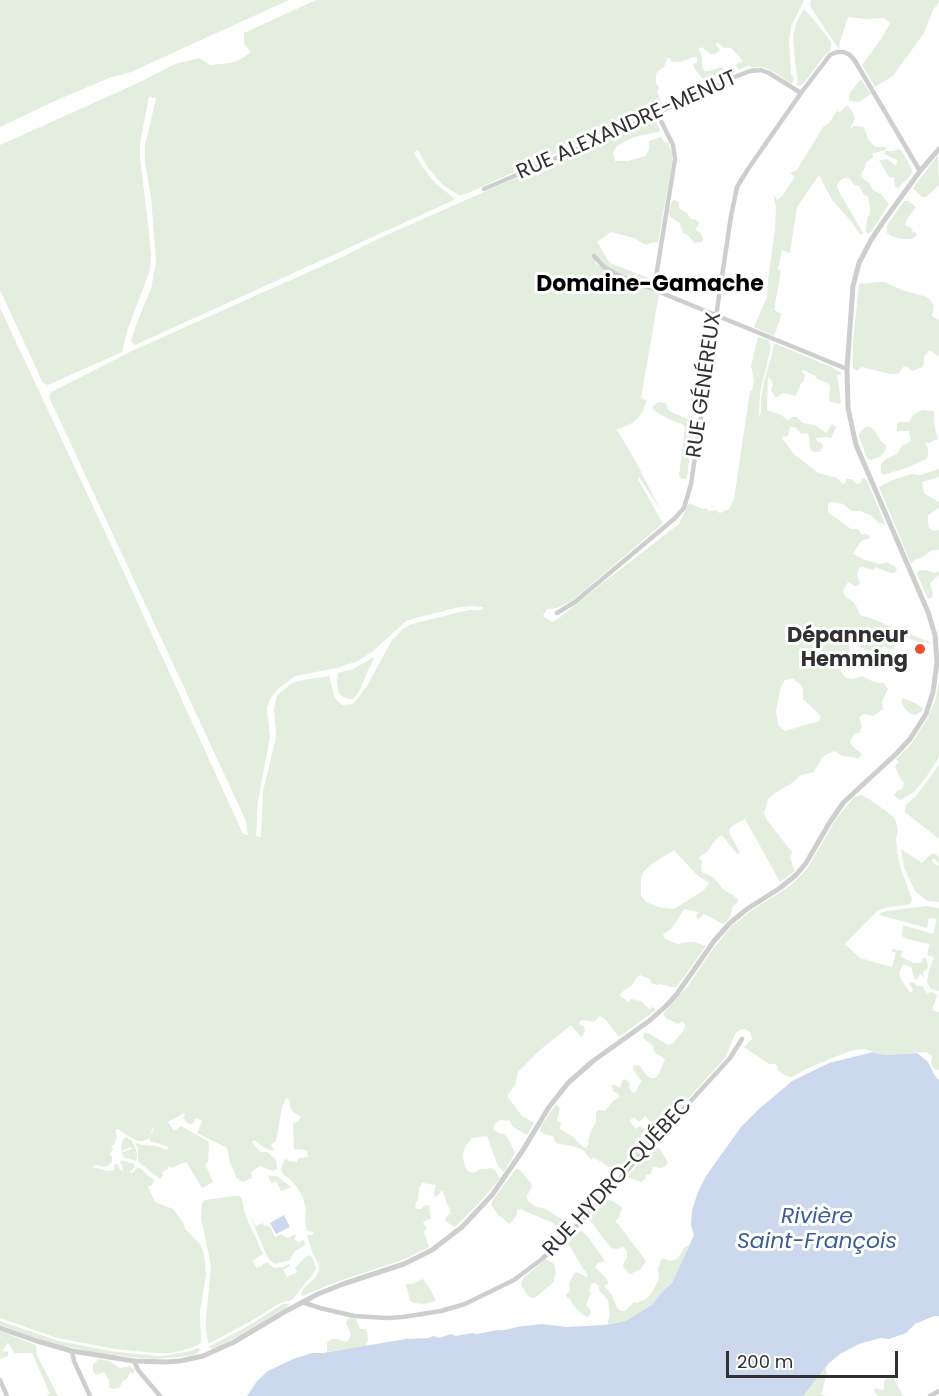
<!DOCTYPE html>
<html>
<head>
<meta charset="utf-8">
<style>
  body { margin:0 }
  #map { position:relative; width:939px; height:1396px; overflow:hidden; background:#fff; font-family:Poppins,sans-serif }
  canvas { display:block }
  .scale { position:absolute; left:726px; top:1351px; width:172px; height:27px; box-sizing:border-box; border:3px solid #313131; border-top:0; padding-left:8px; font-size:18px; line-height:21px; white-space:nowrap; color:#313131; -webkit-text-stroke:4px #fff; paint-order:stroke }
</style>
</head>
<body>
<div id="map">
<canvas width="939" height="1396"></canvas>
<div class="scale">200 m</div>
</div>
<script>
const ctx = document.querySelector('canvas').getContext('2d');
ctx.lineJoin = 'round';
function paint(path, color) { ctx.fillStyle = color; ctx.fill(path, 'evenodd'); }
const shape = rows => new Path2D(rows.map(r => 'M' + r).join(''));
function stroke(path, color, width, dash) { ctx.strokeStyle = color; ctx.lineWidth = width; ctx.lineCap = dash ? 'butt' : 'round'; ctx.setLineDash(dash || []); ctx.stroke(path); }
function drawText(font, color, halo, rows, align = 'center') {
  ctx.font = font + ' Poppins,sans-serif'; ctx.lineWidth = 6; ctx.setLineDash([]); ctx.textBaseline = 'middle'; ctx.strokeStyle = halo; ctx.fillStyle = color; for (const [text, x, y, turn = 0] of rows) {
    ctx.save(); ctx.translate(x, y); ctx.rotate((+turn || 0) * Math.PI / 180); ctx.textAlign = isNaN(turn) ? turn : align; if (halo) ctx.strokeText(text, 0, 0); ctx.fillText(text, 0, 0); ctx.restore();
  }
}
paint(shape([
  [0,0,289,0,131,72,109,78,57,100,0,127],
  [316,0,804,0,791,27,789,40,791,75,793,75,794,79,792,84,774,72,762,67,751,67,750,65,739,70,735,65,743,61,731,48,724,48,717,42,716,45,720,50,715,54,710,54,702,47,699,49,702,57,702,67,704,71,709,71,721,67,727,71,708,81,702,78,694,68,693,64,697,62,697,57,693,57,681,62,672,62,670,58,667,58,664,67,657,72,656,75,656,83,659,88,657,91,663,107,536,162,466,194,459,195,444,186,428,168,418,150,414,153,424,169,435,183,454,198,454,200,135,345,131,341,137,322,151,289,156,263,151,196,145,163,145,146,156,98,149,97,140,143,140,157,149,233,151,255,150,270,127,331,122,352,48,385,43,383,0,290,0,145,138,83,175,64,200,58,210,65,231,63,241,59,251,52,244,44,244,33],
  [811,0,939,0,939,2,933,10,924,33,893,76,875,87,862,65,883,36,890,23,884,18,867,19,848,17,839,45,840,49,836,45,811,8,810,4],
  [804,9,815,21,826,35,831,42,831,46,830,51,825,55,804,83,799,86,796,85,798,82,796,72,793,35,797,21],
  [861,79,871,94,859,102,849,101,849,94],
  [846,106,848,106,852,111,855,119,850,129,854,126,864,127,868,139,875,147,887,147,885,150,875,153,873,152,873,158,866,162,865,168,861,174,862,178,869,183,873,190,881,194,889,204,871,232,868,234,866,232,867,218,870,214,870,208,868,196,864,195,859,186,854,185,850,179,844,178,838,182,837,188,863,233,862,235,860,234,850,220,832,200,819,175,797,207,790,253,782,250,778,269,781,271,774,310,782,314,774,336,754,327,767,297,768,280,775,229,776,207,773,193,777,200,782,196,795,177,790,173,797,170,823,127,829,123,839,108,838,112,840,112],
  [654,118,660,129,659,132,642,135,632,138,617,146,613,152,615,161,628,161,645,156,649,150,649,141,661,137,665,143,668,142,672,153,672,163,658,243,654,242,646,245,634,238,611,232,597,242,610,263,651,279,650,281,647,284,616,272,605,266,598,259,594,262,607,271,659,294,641,398,647,401,642,413,638,418,632,423,617,430,635,460,661,511,639,477,638,479,662,522,661,525,573,600,557,608,547,609,543,616,552,622,559,618,609,578,679,524,689,503,703,509,706,508,709,511,715,510,720,513,729,509,734,499,750,391,752,391,754,381,751,366,758,337,769,340,771,347,760,393,759,416,761,414,761,398,764,382,772,354,774,343,803,355,833,368,841,373,842,376,837,374,841,402,839,404,831,402,829,400,830,387,828,383,817,379,815,376,806,371,802,370,802,372,805,375,803,382,801,383,796,396,783,393,778,397,775,397,771,390,773,385,771,380,768,377,767,410,781,415,788,420,789,420,792,417,797,417,803,423,815,425,826,433,832,424,836,427,831,438,827,437,816,438,817,441,822,444,823,447,820,452,813,452,810,448,809,436,807,433,801,434,796,428,793,427,790,427,788,436,783,437,782,438,794,454,818,473,837,478,843,484,846,482,846,479,852,479,857,484,860,483,863,478,867,480,885,524,879,523,870,515,860,511,852,511,843,504,834,502,830,502,828,504,828,512,851,529,858,529,861,534,863,535,864,533,870,536,870,538,861,541,853,554,865,560,881,564,887,562,892,565,894,565,897,570,895,573,891,573,875,567,874,570,862,567,859,568,857,575,860,583,859,585,855,586,848,582,843,591,844,595,853,602,858,609,860,615,870,618,932,643,931,644,923,642,922,643,905,637,903,642,899,640,892,650,883,646,880,651,891,656,890,658,874,653,845,640,835,637,835,640,849,646,850,649,847,661,840,668,843,675,846,678,853,679,862,676,874,682,884,683,888,689,882,702,883,709,873,716,865,714,859,717,862,726,860,732,854,734,850,741,852,746,862,754,859,758,842,756,835,751,827,754,822,757,814,772,801,775,792,783,775,793,768,799,764,813,766,819,792,852,790,858,795,871,780,882,745,819,734,825,730,828,729,832,740,853,737,854,722,835,717,838,707,852,702,855,699,858,702,861,701,867,702,872,714,878,724,890,737,898,738,902,732,907,733,908,729,919,723,924,704,914,698,920,696,916,699,912,684,909,671,929,663,934,665,939,678,944,687,942,694,942,706,946,684,977,676,987,671,987,661,984,657,985,651,983,650,979,640,975,637,977,632,985,622,992,620,996,629,1002,631,999,641,1001,649,1009,653,1007,656,1010,619,1037,606,1020,600,1016,594,1022,584,1020,580,1021,579,1024,584,1027,585,1030,584,1034,581,1037,571,1025,540,1050,518,1072,515,1085,507,1096,522,1116,534,1123,527,1135,513,1127,509,1120,506,1121,504,1120,500,1120,494,1125,493,1129,499,1133,504,1134,509,1140,515,1153,504,1172,498,1166,487,1136,472,1138,467,1144,464,1150,463,1157,465,1167,469,1172,474,1173,480,1169,485,1169,490,1168,494,1169,500,1178,482,1200,455,1227,445,1221,446,1217,451,1213,442,1190,437,1196,435,1197,434,1192,436,1185,422,1183,419,1188,418,1199,415,1206,417,1209,421,1209,425,1205,429,1206,431,1218,423,1222,427,1229,424,1231,429,1247,403,1260,339,1281,302,1296,301,1293,303,1289,316,1277,319,1270,319,1265,312,1252,307,1235,314,1235,314,1232,307,1231,305,1221,306,1208,303,1198,298,1189,291,1180,284,1175,281,1170,284,1160,286,1159,289,1161,297,1162,298,1158,308,1157,307,1150,294,1149,293,1123,298,1122,301,1117,292,1111,290,1106,290,1100,286,1098,282,1108,276,1141,271,1144,274,1151,266,1149,254,1140,252,1142,260,1152,267,1152,276,1160,277,1169,273,1171,260,1166,252,1171,251,1173,252,1178,243,1182,236,1178,236,1176,230,1163,227,1148,197,1133,202,1121,196,1118,192,1125,186,1122,183,1118,185,1115,184,1113,168,1122,174,1131,181,1126,209,1142,208,1162,205,1164,213,1182,202,1188,187,1163,186,1162,171,1168,169,1166,168,1166,168,1169,162,1172,163,1175,160,1179,141,1164,138,1161,138,1149,135,1143,143,1145,156,1146,167,1150,169,1147,150,1141,149,1137,154,1129,153,1128,148,1139,143,1141,138,1141,128,1136,118,1129,115,1130,117,1136,115,1143,111,1147,113,1149,110,1154,112,1157,112,1162,109,1165,105,1167,96,1165,93,1167,107,1171,114,1170,114,1165,118,1164,120,1170,124,1171,120,1162,122,1160,134,1164,135,1168,133,1168,133,1170,130,1171,130,1172,132,1173,138,1167,154,1180,153,1184,148,1187,155,1202,173,1209,184,1224,185,1229,201,1245,205,1260,206,1275,200,1312,201,1342,200,1344,191,1348,172,1353,155,1353,115,1349,57,1338,0,1318,0,308,114,551,243,834,248,835,246,821,49,397,51,392,134,350,340,258,380,238,484,192,519,177,521,179],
  [473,606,483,607,482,610,470,610,456,613,416,623,409,625,403,629,392,640,367,686,353,704,342,705,335,698,329,676,297,681,289,685,277,696,274,709,276,731,275,742,263,791,261,837,256,836,258,801,270,737,267,708,270,699,277,690,295,676,337,668,358,661,372,652,406,621,415,618,460,607],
  [793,679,800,684,803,689,803,699,821,716,819,721,785,731,778,725,776,711,781,686,785,680],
  [674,850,696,874,709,883,704,890,674,909,662,908,646,902,641,896,641,878,644,871,652,864],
  [898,149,902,151,912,170,911,175,898,188,895,187,894,178,889,177,879,160,887,159,896,166,897,160,884,154,885,151,893,151],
  [938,155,939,185,926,197,922,197,913,188],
  [674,200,679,202,679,208,687,213,691,219,697,220,699,223,696,229,697,231,701,233,703,239,702,242,694,243,689,236,683,233,680,223,670,217,669,214,670,207,672,201],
  [904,201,909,201,916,207,907,219,905,225,911,228,913,232,917,233,916,236,911,239,902,239,891,236,887,233,887,226,890,221],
  [878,282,884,282,902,290,927,297,932,302,934,306,932,316,939,320,939,357,933,352,928,351,924,357,924,363,923,367,912,371,908,367,904,366,899,373,896,374,890,374,862,367,857,371,853,368,853,340,859,284],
  [660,402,666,403,668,410,674,413,687,419,690,415,692,416,694,419,688,471,686,479,682,479,679,476,685,427,682,424,666,418,653,410,653,406,657,403],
  [922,410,934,411,934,425,938,439,929,443,925,442,928,450,928,456,926,459,906,468,883,475,881,472,881,464,886,459,898,453,902,446,911,441,909,431,897,431,897,423,900,422,909,422,913,415],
  [868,426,873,429,882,442,886,445,885,451,881,456,871,460,867,458,859,436,861,431],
  [939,469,939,477,922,482,923,489,925,494,939,502,939,507,936,510,928,515,928,523,929,528,933,531,939,530,939,550,932,550,921,558,916,559,911,564,879,487,893,480,911,474,920,475],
  [926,570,935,573,939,571,939,575,930,583,933,593,932,597,928,599,917,574,918,571],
  [372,658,374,658,358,693,353,699,349,699,343,697,339,694,337,683,338,673,353,669],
  [939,682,939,757,925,779,914,792,900,800,894,795,897,791,902,789,904,783,899,776,895,766,899,762,896,759,911,744,927,719,935,701],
  [903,698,917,704,922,708,922,711,916,715,909,713,903,706,902,702],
  [939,765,939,839,905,812,906,805,916,796],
  [861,795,872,801,893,816,896,822,898,831,896,838,897,850,900,866,912,899,910,904,907,905,888,907,877,911,845,944,860,958,892,967,896,953,892,951,892,949,902,951,901,957,914,963,921,963,923,958,926,958,928,966,927,969,923,972,924,977,920,974,918,978,915,980,911,967,903,964,899,973,901,979,910,993,913,991,912,988,909,984,912,982,917,986,923,986,925,991,927,993,933,992,937,996,932,1010,939,1012,939,1070,934,1069,931,1064,932,1056,926,1052,884,1055,864,1049,854,1050,845,1053,808,1068,792,1077,786,1076,777,1070,778,1068,776,1064,769,1064,744,1047,752,1039,750,1032,744,1029,739,1030,735,1034,726,1057,674,1114,671,1112,668,1112,672,1117,661,1130,659,1130,645,1116,639,1122,634,1117,629,1121,636,1129,640,1126,646,1130,653,1139,621,1174,593,1157,591,1160,584,1151,576,1147,556,1143,553,1136,546,1135,540,1131,541,1126,556,1104,560,1108,557,1121,561,1123,560,1129,573,1137,582,1146,586,1148,589,1144,588,1141,591,1131,596,1122,596,1112,599,1110,605,1111,613,1101,620,1097,618,1094,613,1091,612,1086,613,1084,620,1088,622,1081,624,1079,628,1081,630,1084,629,1088,631,1092,635,1093,640,1083,642,1081,633,1070,633,1067,635,1065,640,1066,647,1076,651,1078,655,1078,659,1074,665,1059,654,1052,653,1046,643,1038,644,1032,650,1034,668,1045,673,1043,684,1030,685,1024,682,1021,678,1024,666,1018,663,1014,688,986,712,950,731,927,752,910,790,886,807,869,836,819,854,797],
  [901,849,922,863,929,856,934,853,939,857,939,864,935,859,933,859,932,860,934,864,939,866,939,902,927,901,915,891,904,868],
  [926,906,939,908,939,991,931,989,927,982,929,970,934,957,927,955,930,944,906,939,902,936,903,925,933,934,937,919,929,918,927,928,879,915,880,913,887,911],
  [126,1137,132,1141,136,1149,137,1155,136,1161,123,1157,122,1152,132,1149,131,1147,122,1151,121,1147,123,1139],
  [655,1146,660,1149,667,1161,668,1164,662,1168,653,1167,651,1174,646,1175,645,1179,641,1182,627,1177],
  [516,1169,518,1169,521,1171,531,1183,532,1186,527,1196,528,1201,536,1207,546,1209,556,1216,566,1221,568,1224,563,1228,559,1228,553,1223,520,1209,517,1210,517,1215,510,1224,499,1216,494,1209,491,1204,492,1201],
  [268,1175,278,1177,291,1187,281,1191,276,1181,271,1183],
  [234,1196,239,1196,242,1199,244,1211,248,1221,263,1254,252,1261,257,1268,260,1266,261,1268,262,1265,267,1262,274,1268,283,1267,289,1264,290,1266,283,1270,287,1277,297,1272,295,1268,305,1257,309,1255,312,1257,314,1262,316,1269,313,1274,292,1300,280,1303,251,1321,210,1343,208,1343,206,1330,206,1319,211,1266,201,1218,202,1204,204,1200],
  [610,1200,619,1205,622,1208,619,1217,616,1221,646,1261,641,1269,630,1274,624,1268,623,1264,627,1258,627,1252,623,1247,617,1249,611,1248,588,1218,604,1202],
  [249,1213,256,1226,263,1223,264,1226,267,1225,268,1227,270,1226,275,1237,281,1234,287,1238,296,1234,295,1240,299,1243,303,1240,304,1241,305,1245,294,1252,290,1260,275,1264,270,1260,266,1254],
  [581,1230,588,1237,605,1261,597,1264,595,1267,606,1278,608,1282,607,1285,604,1286,612,1295,617,1308,621,1311,625,1311,634,1302,637,1303,646,1299,653,1291,659,1278,658,1268,662,1258,670,1261,674,1260,677,1259,685,1247,689,1245,672,1283,661,1293,653,1304,626,1321,608,1324,608,1321,610,1315,608,1300,599,1290,599,1286,595,1283,592,1283,589,1291,591,1293,586,1305,591,1310,590,1314,588,1317,583,1315,572,1304,571,1300,567,1298,566,1294,569,1293,570,1288,569,1284,574,1273,577,1272,586,1277,588,1275,582,1267,568,1243],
  [546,1259,554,1264,556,1274,554,1278,554,1282,536,1297,532,1298,528,1296,525,1291,521,1285,522,1281,523,1278],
  [423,1279,431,1291,436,1301,424,1304,414,1303,410,1301,406,1284,412,1284],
  [283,1304,289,1304,287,1307,239,1336,213,1349,208,1347,248,1326],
  [348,1318,356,1319,360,1329,365,1329,367,1331,368,1340,366,1346,327,1352,327,1343,332,1339,337,1339,345,1342,348,1341,351,1335,346,1323],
  [0,1321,59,1341,110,1351,157,1356,170,1355,190,1351,198,1348,200,1350,198,1353,190,1356,157,1359,139,1358,97,1353,56,1344,30,1336,0,1325],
  [0,1331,36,1345,37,1355,58,1396,46,1396,50,1394,32,1353,14,1353,9,1344,7,1343,3,1351,8,1352,8,1356,0,1359],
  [99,1359,109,1361,120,1368,130,1366,135,1370,133,1374,130,1372,127,1379,123,1381,119,1388,112,1389,109,1387,109,1381,104,1372,96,1375,93,1371,93,1364],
  [825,1368,827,1372,821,1395,828,1396,803,1396],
  [894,1378,903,1396,877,1396,874,1390,876,1388,884,1390,884,1382,886,1379]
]), '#e3eedf');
paint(shape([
  [873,1052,884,1055,917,1053,928,1062,935,1076,939,1080,939,1316,934,1316,915,1324,906,1333,889,1339,880,1338,859,1344,840,1354,829,1363,803,1396,247,1396,257,1381,268,1371,293,1359,312,1353,323,1353,406,1339,429,1338,433,1336,439,1338,451,1334,456,1336,472,1333,477,1334,498,1330,505,1330,517,1327,542,1324,566,1327,604,1325,626,1321,653,1304,661,1293,672,1283,694,1235,691,1225,692,1210,698,1192,706,1176,741,1127,759,1109,792,1081,829,1063],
  [284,1215,290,1227,276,1234,270,1223]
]), '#cbd8ee');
stroke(shape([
  [484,189,612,134,737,76,750,71,761,70,769,73,801,93],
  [594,256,604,267,618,275,847,369],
  [654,289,675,159,673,145,657,113],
  [557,613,575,602,674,519,684,508,691,484,731,216,737,187,748,169,801,93,830,55,837,52,844,52,850,55,855,61,920,171],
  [302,1302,320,1308,354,1316,387,1318,403,1317,441,1311,465,1304,514,1280,542,1259,570,1233,730,1058,742,1039],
  [72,1351,74,1361,90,1396],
  [134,1361,138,1370,160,1396],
  [0,1380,7,1396],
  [930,1396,939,1391]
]), '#cecece', 4.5);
stroke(shape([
  [0,1328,37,1341,72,1351,134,1361,165,1362,180,1361,203,1356,234,1342,286,1311,318,1294,343,1284,404,1264,432,1250,462,1227,492,1195,523,1150,549,1107,568,1083,593,1061,649,1021,666,1006,677,994,714,941,730,923,747,909,780,888,796,875,806,863,830,822,843,803,897,753,910,739,926,714,933,692,937,662,935,635,928,612,856,445,848,408,847,369,853,286,859,263,871,240,883,222,920,171,939,149]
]), '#cecece', 5);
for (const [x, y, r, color] of [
  [920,649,6,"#ea4f31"]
]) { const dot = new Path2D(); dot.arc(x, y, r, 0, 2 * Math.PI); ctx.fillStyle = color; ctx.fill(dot); stroke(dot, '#fff', 2); }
drawText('21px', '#313131', '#fff', [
  ["RUE ALEXANDRE-MENUT",627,126,-24],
  ["RUE GÉNÉREUX",705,385,-82],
  ["RUE HYDRO-QUÉBEC",618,1178,-47]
]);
drawText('bold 21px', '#313131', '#fff', [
  ["Dépanneur",908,637],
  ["Hemming",908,661]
], 'right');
drawText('bold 22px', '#000', '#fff', [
  ["Domaine-Gamache",650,285]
]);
drawText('italic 22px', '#3c5e96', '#fff', [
  ["Rivière",817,1217],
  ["Saint-François",817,1242]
]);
</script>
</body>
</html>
